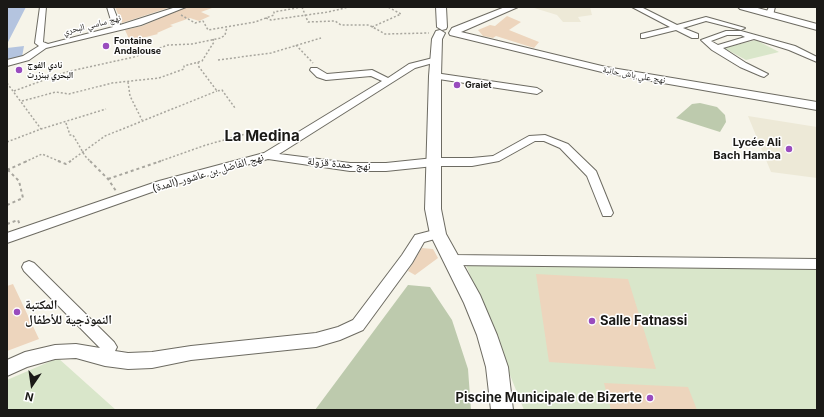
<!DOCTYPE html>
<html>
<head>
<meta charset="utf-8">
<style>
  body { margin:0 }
  #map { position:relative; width:824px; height:417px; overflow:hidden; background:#f6f4e9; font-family:Inter,sans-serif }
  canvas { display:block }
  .frame { position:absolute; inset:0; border:8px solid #1a1916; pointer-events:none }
  .north { position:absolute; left:12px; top:365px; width:40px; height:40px; -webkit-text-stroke:3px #fff; paint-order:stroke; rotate:193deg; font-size:11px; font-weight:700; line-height:16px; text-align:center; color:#1a1916 }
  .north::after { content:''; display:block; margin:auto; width:14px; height:18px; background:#1a1916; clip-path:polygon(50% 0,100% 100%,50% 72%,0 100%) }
</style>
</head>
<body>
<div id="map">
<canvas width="824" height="417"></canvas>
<div class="frame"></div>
<div class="north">N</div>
</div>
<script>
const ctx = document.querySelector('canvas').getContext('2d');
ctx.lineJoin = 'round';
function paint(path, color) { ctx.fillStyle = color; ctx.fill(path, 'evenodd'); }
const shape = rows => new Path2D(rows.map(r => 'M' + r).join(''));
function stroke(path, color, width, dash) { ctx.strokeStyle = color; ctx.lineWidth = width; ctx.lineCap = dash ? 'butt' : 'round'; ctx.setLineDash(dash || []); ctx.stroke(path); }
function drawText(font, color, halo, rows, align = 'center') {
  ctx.font = font + ' Inter,"Noto Naskh Arabic",sans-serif'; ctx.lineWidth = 3; ctx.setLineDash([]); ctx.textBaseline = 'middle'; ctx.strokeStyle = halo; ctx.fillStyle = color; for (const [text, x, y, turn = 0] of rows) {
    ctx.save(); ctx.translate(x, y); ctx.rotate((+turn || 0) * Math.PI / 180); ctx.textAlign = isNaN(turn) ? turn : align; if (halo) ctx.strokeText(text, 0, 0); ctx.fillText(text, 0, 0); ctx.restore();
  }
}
paint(shape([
  [531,7,590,7,592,15,578,17,581,22,563,22,557,15],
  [748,116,817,127,817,178,771,172]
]), '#ede9d7');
paint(shape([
  [756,40,779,52,746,60,724,48],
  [466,265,817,269,817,410,524,410],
  [58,358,116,410,7,410,7,380]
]), '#d9e6ca');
paint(shape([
  [700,103,717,107,725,115,726,122,720,132,676,118,692,104],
  [408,285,430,287,452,320,468,369,471,410,315,410]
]), '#bdcaad');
paint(shape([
  [7,7,26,7,7,44],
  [24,46,22,57,7,61,7,48]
]), '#b4c4df');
paint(shape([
  [115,7,171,7,122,23],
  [187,7,212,8,201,12,210,16,199,21,190,18,170,25,173,26,157,33,158,34,130,41,125,30,142,26],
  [507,16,521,22,509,30,539,42,534,48,496,36,493,38,483,36,478,30,490,25,495,26],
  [422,248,433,249,438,258,415,275,408,271],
  [536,274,628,279,656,369,549,362],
  [13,284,39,339,7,351,7,286],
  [604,383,688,387,697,410,611,410]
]), '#edd5bd');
const street = shape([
  [40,7,46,7,43,42,48,44,113,27,107,7,113,7,120,25,176,7,186,7,141,25,46,48,29,60,7,66,7,60,23,56,39,46,35,43,40,7],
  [632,7,641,7,677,25,706,17,745,28,741,30,706,21,683,28,698,34,698,38,692,38,676,30,644,38,641,38,641,34,670,27,632,7],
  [769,7,775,7,773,15,766,13,769,7],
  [726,31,741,31,795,46,817,57,817,62,789,50,754,39,723,48,746,63,768,74,764,77,761,76,740,67,712,50,701,40,726,31],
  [727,35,741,35,745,37,718,45,711,41,727,35],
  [437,57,440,57,440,61,415,68,279,154,350,163,386,163,434,158,472,158,493,156,529,136,545,135,568,144,596,171,613,213,611,216,603,216,587,176,560,148,544,141,535,141,499,161,472,166,434,166,386,171,350,171,268,159,166,187,7,243,7,233,159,181,264,153,382,81,371,76,326,80,317,77,310,70,311,68,317,68,327,74,372,70,388,78,409,64,437,57],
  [435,73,537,88,542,91,537,94,432,78,432,74,435,73],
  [438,229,442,231,444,234,442,237,424,242,412,263,363,330,340,340,316,347,191,360,152,368,128,369,105,366,76,358,55,359,27,367,7,376,7,360,25,352,55,345,76,344,100,348,24,271,22,267,24,263,29,261,34,263,114,342,117,347,115,351,128,353,152,352,191,346,316,333,338,327,353,320,402,255,415,235,438,229],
  [452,255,817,259,817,269,452,265,447,264,445,260,447,256,452,255]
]);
const secondary = shape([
  [436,7,446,7,447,27,446,29,442,30,437,27,436,7],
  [505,7,518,7,461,32,606,67,817,102,817,110,606,73,450,35,449,33,452,28,505,7],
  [738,7,754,7,817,24,817,30,740,9,738,7],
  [440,30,445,33,442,39,441,76,441,209,446,234,480,295,497,335,508,367,513,410,491,410,486,367,477,335,464,303,430,234,425,209,429,76,432,39,436,31,440,30]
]);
stroke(street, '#6d6b62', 2);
stroke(secondary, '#6d6b62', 2);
stroke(shape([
  [302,7,308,22,335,21,341,25,369,25,385,34,429,33],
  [181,15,195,23,203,21,208,30,255,22,274,15,274,12,302,7],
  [266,18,271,20,328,12,349,7],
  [372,27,401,14,388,7],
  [296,45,313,63],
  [218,60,271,53,321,38],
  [198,62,199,67,217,91,222,90,235,108],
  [128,82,130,96,142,120],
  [7,83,41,129],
  [14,91,66,72,134,57,168,45,192,44,221,38,225,35,227,27],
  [22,101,56,92,69,94,112,83,159,78,184,69,184,66,202,61,214,42,213,39],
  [66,123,70,135,73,135,85,156,91,162],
  [7,142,41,129,106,109],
  [25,162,42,154,61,162],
  [69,162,105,136,217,91],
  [158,162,206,145,260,130]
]), '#a8a69e', 1.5, [2, 2]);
stroke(shape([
  [58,161,66,164,71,161],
  [90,161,108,179,116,191],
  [7,170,27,161],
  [108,179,161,161],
  [7,205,23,198,19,181,8,170],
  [7,224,18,220,20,225]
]), '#a8a69e', 2, [3, 3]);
paint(street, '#fff');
paint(secondary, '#fff');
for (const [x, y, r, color] of [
  [106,46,4,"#994cbe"],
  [19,70,4,"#994cbe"],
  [457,85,4,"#994cbe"],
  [789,149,4,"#994cbe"],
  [17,312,4,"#994cbe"],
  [592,321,4,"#994cbe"],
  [650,398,4,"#994cbe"]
]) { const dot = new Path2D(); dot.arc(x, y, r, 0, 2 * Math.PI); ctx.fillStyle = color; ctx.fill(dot); stroke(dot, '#fff', 1.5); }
drawText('9px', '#1a1916', '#fff', [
  ["نهج ساسي البحري",92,25,-14],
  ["نهج علي باش حانبة",634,75,10]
]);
drawText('bold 9px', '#1a1916', '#fff', [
  ["Fontaine",114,41],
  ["Andalouse",114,51],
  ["نادي الفوج",27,65],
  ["البحري ببنزرت",27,75],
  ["Graiet",465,85]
], 'left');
drawText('bold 11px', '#1a1916', '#fff', [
  ["Lycée Ali",781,143],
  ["Bach Hamba",781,156]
], 'right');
drawText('11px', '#1a1916', '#fff', [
  ["نهج حمدة قزولة",339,164,5],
  ["نهج الفاضل بن عاشور (المدة)",208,173,-16]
]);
drawText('bold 13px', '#1a1916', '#fff', [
  ["المكتبة",25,305],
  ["النموذجية للأطفال",25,320],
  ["Salle Fatnassi",600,321],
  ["Piscine Municipale de Bizerte",642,398,"right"]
], 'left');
drawText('bold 15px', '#1a1916', '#fff', [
  ["La Medina",262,136]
]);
</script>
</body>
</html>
